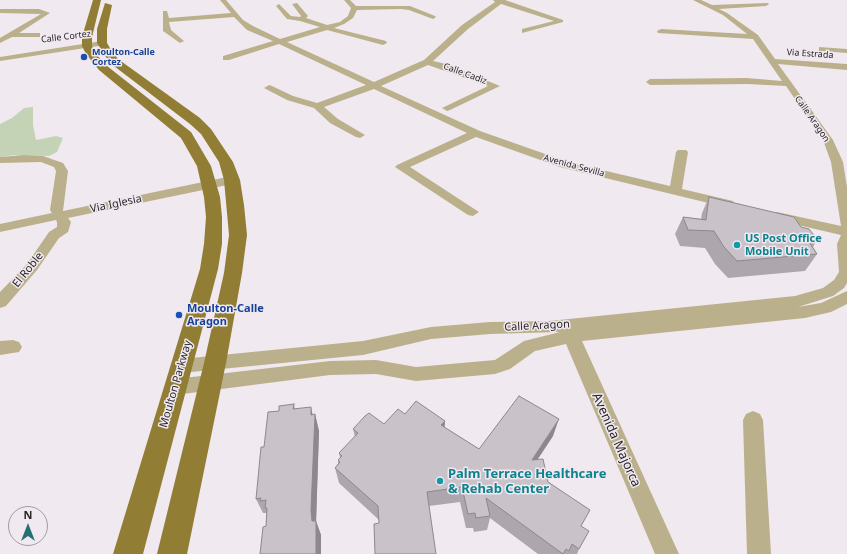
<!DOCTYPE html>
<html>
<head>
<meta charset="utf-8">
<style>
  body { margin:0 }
  #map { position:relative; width:847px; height:554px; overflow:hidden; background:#f1e9f0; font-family:"Noto Sans",sans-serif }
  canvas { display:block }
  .north { position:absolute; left:8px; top:506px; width:40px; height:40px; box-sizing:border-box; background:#f1e9f0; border:1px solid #a19ba0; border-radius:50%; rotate:0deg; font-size:11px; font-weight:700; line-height:16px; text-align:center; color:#292629 }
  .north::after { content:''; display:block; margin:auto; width:14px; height:18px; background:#257073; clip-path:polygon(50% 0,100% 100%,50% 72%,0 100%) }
</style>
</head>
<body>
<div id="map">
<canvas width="847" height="554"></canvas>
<div class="north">N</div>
</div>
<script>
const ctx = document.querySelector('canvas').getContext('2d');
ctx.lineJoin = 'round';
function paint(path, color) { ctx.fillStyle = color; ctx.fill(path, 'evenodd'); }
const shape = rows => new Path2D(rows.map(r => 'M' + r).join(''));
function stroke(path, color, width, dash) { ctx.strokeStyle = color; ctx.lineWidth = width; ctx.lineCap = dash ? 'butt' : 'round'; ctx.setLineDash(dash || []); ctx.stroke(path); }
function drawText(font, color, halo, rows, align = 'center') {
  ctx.font = font + ' "Noto Sans",sans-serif'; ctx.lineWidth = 3; ctx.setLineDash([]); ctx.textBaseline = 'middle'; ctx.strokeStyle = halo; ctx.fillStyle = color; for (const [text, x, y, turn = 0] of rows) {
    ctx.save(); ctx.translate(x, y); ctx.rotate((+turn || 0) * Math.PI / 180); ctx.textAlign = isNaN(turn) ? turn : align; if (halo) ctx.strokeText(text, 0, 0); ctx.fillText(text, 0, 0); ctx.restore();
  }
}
paint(shape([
  [33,107,33,125,36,140,56,136,63,138,57,152,49,156,14,155,0,157,0,124,12,118,24,108]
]), '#c4d2b6');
paint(shape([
  [220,0,226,0,243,20,253,26,280,39,320,27,300,21,287,19,276,6,279,4,291,16,300,17,301,16,292,4,297,3,308,16,306,18,327,25,340,22,348,16,351,8,344,0,350,0,356,6,410,6,435,16,436,17,433,19,409,10,401,9,357,10,353,18,344,24,334,28,386,41,387,43,383,45,327,30,287,42,374,82,424,60,462,25,495,2,493,0,505,0,563,20,563,22,522,33,522,29,554,21,501,4,468,29,433,61,446,64,500,86,450,110,447,111,442,108,488,86,428,65,381,86,480,131,568,162,670,186,676,152,678,150,686,150,688,152,682,189,733,201,735,204,729,208,560,167,476,137,410,167,479,212,473,216,468,215,395,167,397,165,467,133,374,89,324,107,338,119,365,135,360,138,356,137,330,123,314,108,287,100,264,88,269,85,272,86,293,96,317,103,366,85,279,44,229,60,223,60,223,56,273,41,247,30,234,17,169,22,171,30,184,41,180,43,163,31,163,11,167,11,169,18,231,13,220,0],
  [693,0,701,0,712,5,768,3,769,4,766,6,719,9,727,13,758,35,775,59,847,64,847,70,778,64,833,140,843,162,847,187,847,283,844,288,833,296,798,307,821,303,847,291,847,304,831,312,805,318,582,341,679,554,655,554,566,344,535,351,510,369,495,374,416,381,376,374,330,375,175,395,168,392,166,387,168,382,175,379,330,361,376,360,416,367,495,360,524,341,560,332,490,334,431,339,363,355,181,373,175,371,172,366,175,361,181,359,363,341,431,327,490,322,549,321,795,296,823,288,834,280,839,272,837,244,841,235,772,219,770,216,777,212,841,226,831,162,823,140,786,86,747,84,650,85,646,82,650,79,747,78,782,81,753,39,658,33,657,31,661,29,747,34,723,15,693,0],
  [0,9,39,9,50,13,19,33,40,33,40,37,12,37,0,43,0,38,41,14,0,13,0,9],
  [102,41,106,43,105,45,0,61,0,57,102,41],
  [819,47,847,49,847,53,822,51,819,51,819,47],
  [24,155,43,156,63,163,68,171,63,211,232,176,238,180,232,184,68,218,71,222,68,232,59,238,37,270,6,306,0,308,0,292,27,264,49,232,57,227,57,222,56,220,0,232,0,224,52,213,50,210,56,171,54,167,41,162,0,163,0,157,24,155],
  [13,340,19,342,22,347,19,352,0,355,0,341,13,340],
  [753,411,760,414,763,420,771,554,747,554,743,420,746,414,753,411]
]), '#bbb08c');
paint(shape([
  [93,0,101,0,92,37,92,46,95,53,107,66,191,132,211,166,220,197,222,217,222,244,218,269,143,554,113,554,200,269,204,244,206,217,204,197,197,166,181,138,99,70,86,54,82,46,82,37,93,0],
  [105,3,112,5,107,29,107,43,111,50,118,59,200,118,211,129,233,162,240,180,244,205,247,235,242,273,226,363,187,554,157,554,204,363,224,273,229,235,224,180,219,162,201,134,190,124,110,63,102,51,97,43,97,29,105,3]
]), '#927d34');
paint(shape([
  [709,197,801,227,816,241,813,247,817,254,805,271,728,278,715,264,705,248,680,246,675,234,683,217,701,219,702,213],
  [294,404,295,409,313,415,315,414,319,431,316,521,321,535,266,526,267,514,266,513,263,513,256,499,264,447,279,411],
  [405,414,445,421,444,427,479,449,553,436,538,459,548,482,581,526,579,549,577,554,538,554,490,518,487,530,474,532,473,528,466,528,460,502,429,506,379,523,379,520,339,483,335,468,338,464,338,460,340,458,339,453,355,437,353,429,384,424]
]), '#ada7ad');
paint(shape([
  [311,407,314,421,315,414,319,431,316,525,316,521,321,535,321,554,316,554,311,511],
  [559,419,553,436,527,475,532,460],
  [445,421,444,437,441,425]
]), '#8d888d');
const building = shape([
  [709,197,794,217,801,227,809,229,813,234,816,241,809,242,817,254,737,261,724,247,714,231,688,230,683,217,706,220,709,197],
  [519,396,559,419,532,460,543,459,548,482,590,510,581,526,589,531,579,549,572,544,569,551,566,549,563,554,486,498,490,516,476,518,475,513,468,514,462,487,427,492,436,554,375,554,374,524,379,523,378,506,335,468,340,462,338,460,342,456,339,453,358,433,353,429,365,416,369,413,384,424,398,409,405,414,416,401,445,421,441,425,479,449,519,396],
  [294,404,293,409,311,407,311,415,315,414,311,511,312,521,316,521,316,554,260,554,263,527,266,526,267,508,265,508,266,500,260,501,261,498,256,499,261,447,264,447,268,412,279,411,279,406,294,404]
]);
paint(building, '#c9c2c9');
stroke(building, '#8d888d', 1);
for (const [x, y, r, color] of [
  [84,57,4,"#1a4fb4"],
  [737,245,4,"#0f9aa8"],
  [179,315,4,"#1a4fb4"],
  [440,481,4,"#0f9aa8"]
]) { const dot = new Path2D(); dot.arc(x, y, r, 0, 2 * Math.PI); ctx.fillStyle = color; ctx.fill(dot); stroke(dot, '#f1e9f0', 1.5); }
drawText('9px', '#292629', '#f1e9f0', [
  ["Calle Cortez",66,37,-7],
  ["Via Estrada",810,54,4],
  ["Calle Cadiz",465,74,20],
  ["Calle Aragon",812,119,55],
  ["Avenida Sevilla",574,166,15]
]);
drawText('bold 9px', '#164399', '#f1e9f0', [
  ["Moulton-Calle",92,52],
  ["Cortez",92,62]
], 'left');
drawText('11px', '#292629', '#f1e9f0', [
  ["Via Iglesia",116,204,-12],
  ["El Roble",28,270,-51],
  ["Calle Aragon",537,326,-3],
  ["Moulton Parkway",176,384,-74]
]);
drawText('bold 11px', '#0d838f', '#f1e9f0', [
  ["US Post Office",745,239],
  ["Mobile Unit",745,252]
], 'left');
drawText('bold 11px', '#164399', '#f1e9f0', [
  ["Moulton-Calle",187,309],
  ["Aragon",187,322]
], 'left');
drawText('13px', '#292629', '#f1e9f0', [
  ["Avenida Majorca",616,440,66]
]);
drawText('bold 13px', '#0d838f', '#f1e9f0', [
  ["Palm Terrace Healthcare",448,474],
  ["& Rehab Center",448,489]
], 'left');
</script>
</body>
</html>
